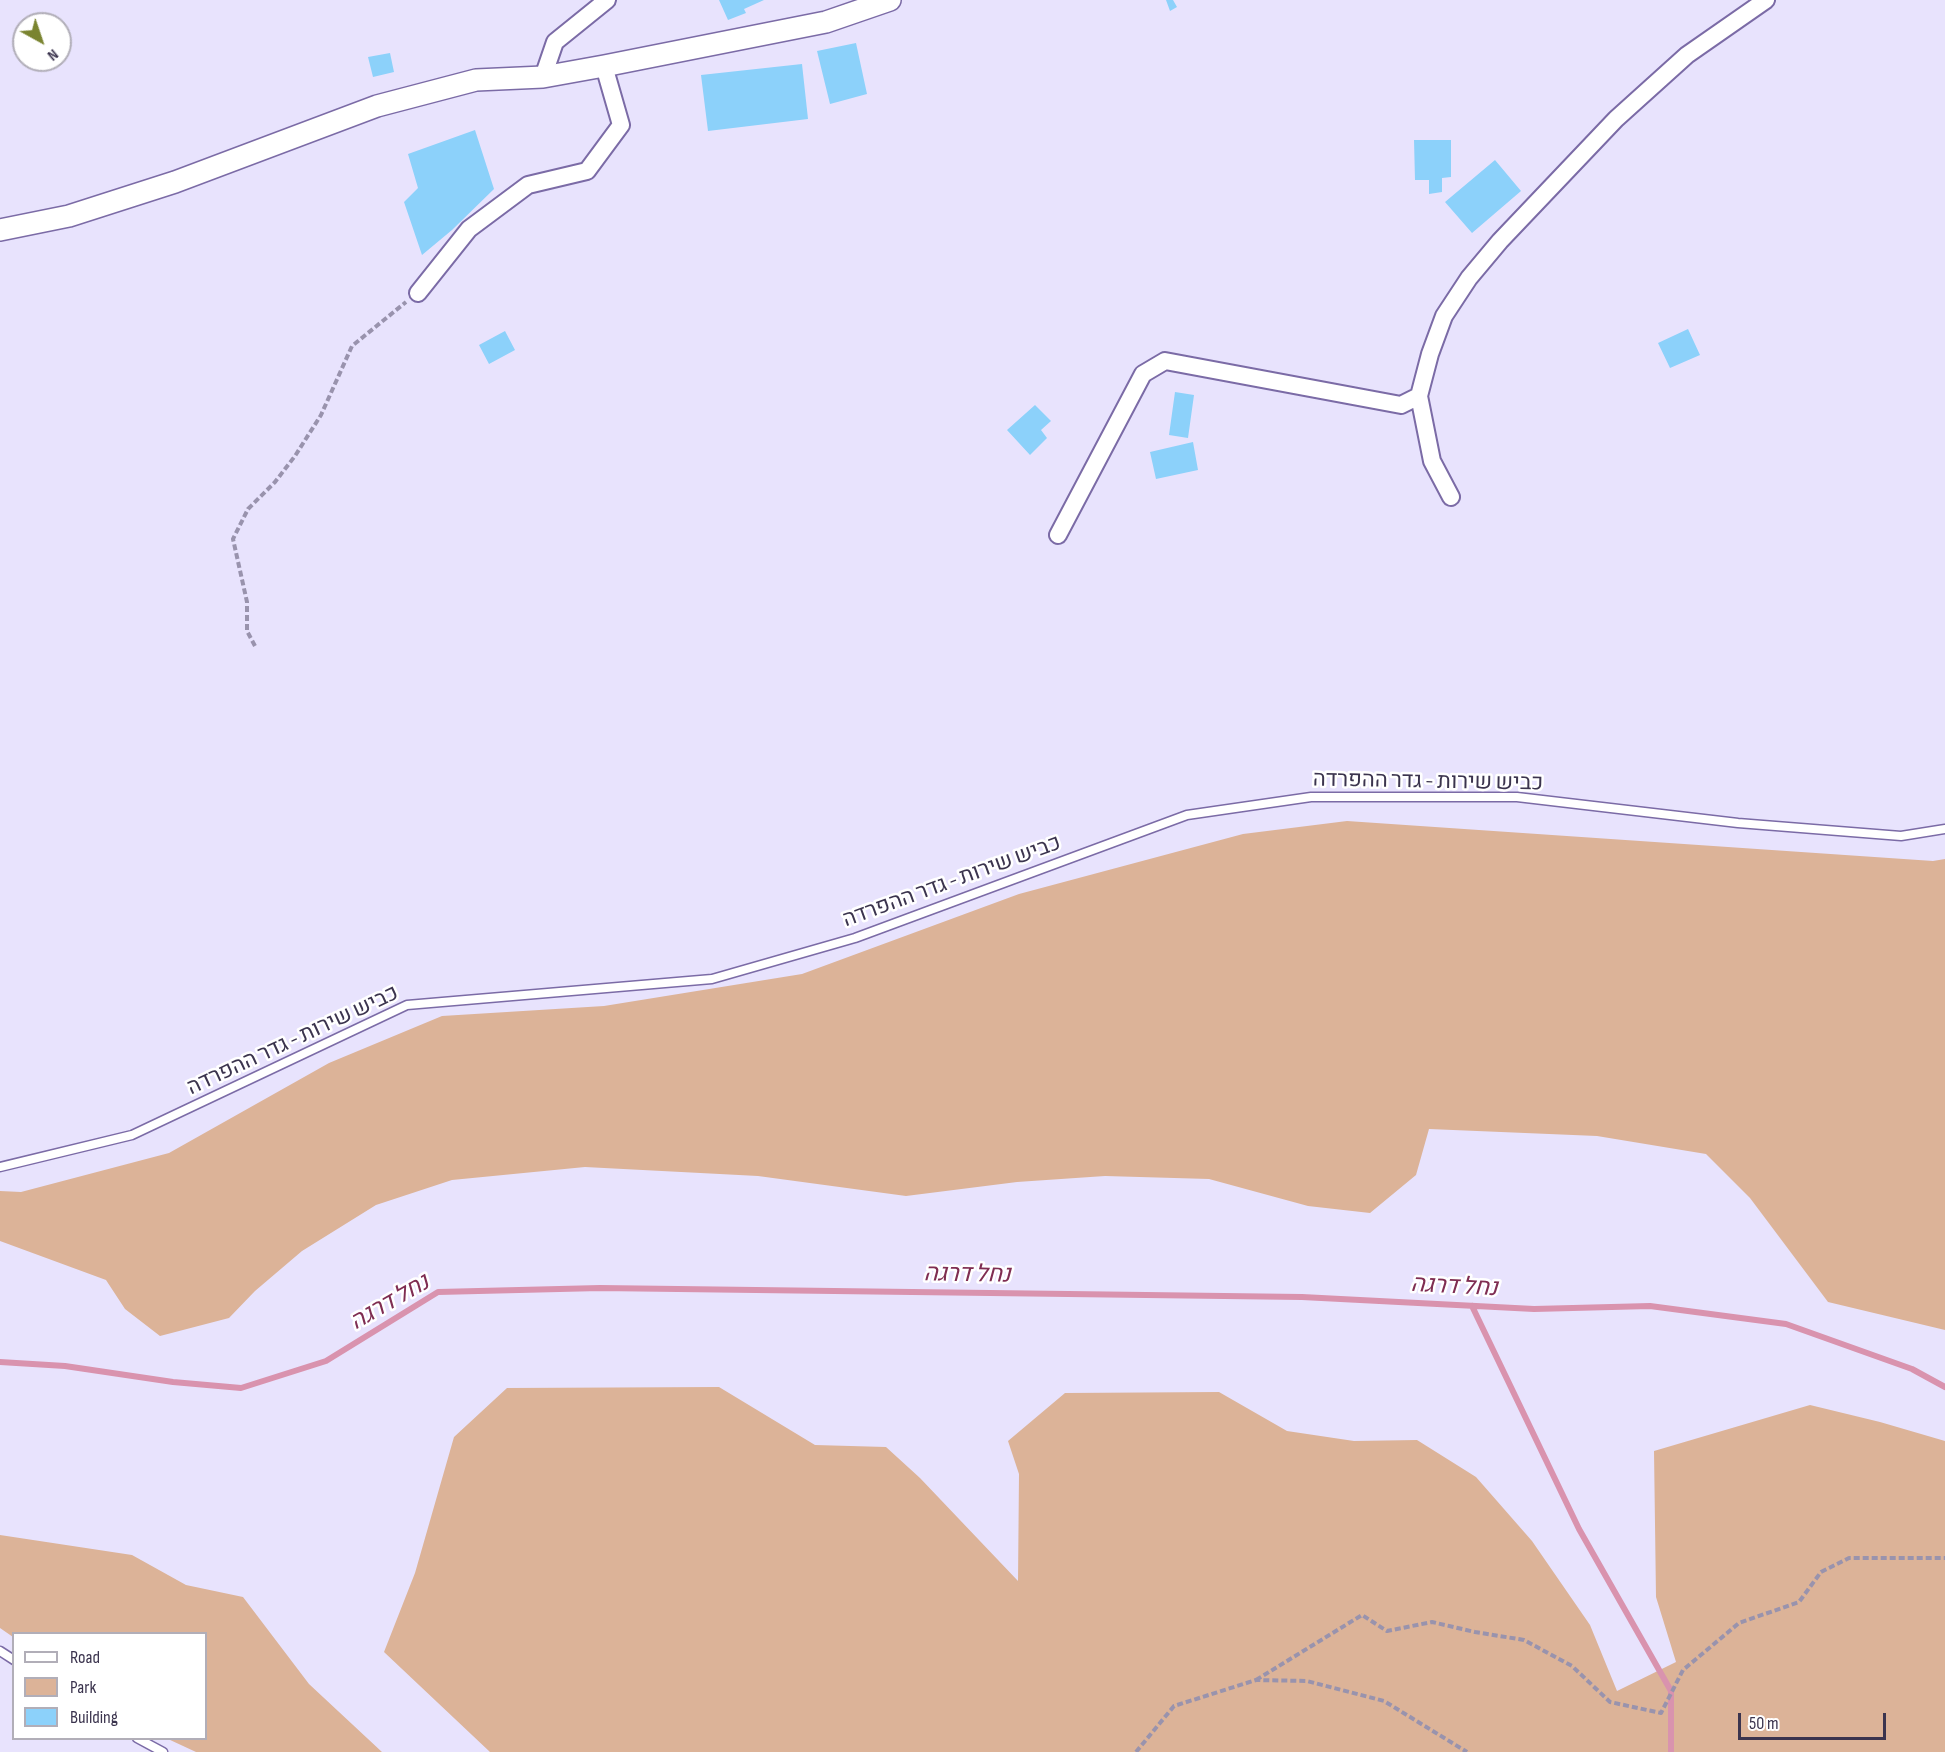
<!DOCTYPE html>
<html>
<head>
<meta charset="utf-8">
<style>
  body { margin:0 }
  #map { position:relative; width:1945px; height:1752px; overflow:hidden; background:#e8e3fd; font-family:"Sofia Sans Condensed",sans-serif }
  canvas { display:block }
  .legend { position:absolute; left:12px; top:1632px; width:195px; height:108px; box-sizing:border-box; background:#fff; border:2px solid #b1aeb8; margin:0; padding:8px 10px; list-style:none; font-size:18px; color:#3b344e }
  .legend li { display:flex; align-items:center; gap:12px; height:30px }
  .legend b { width:30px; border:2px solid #b1aeb8 }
  .north { position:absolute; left:12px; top:12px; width:60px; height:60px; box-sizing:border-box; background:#fff; border:2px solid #b1aeb8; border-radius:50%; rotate:140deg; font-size:16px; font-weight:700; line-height:24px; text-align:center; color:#3b344e }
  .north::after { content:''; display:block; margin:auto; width:21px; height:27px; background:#7a8430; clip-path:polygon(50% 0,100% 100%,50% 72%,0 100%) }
  .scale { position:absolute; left:1738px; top:1713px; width:148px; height:27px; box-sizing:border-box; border:3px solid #3b344e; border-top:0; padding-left:8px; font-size:18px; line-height:21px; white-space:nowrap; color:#3b344e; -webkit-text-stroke:4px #fff; paint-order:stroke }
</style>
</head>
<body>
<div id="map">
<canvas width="1945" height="1752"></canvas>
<ul class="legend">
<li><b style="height:8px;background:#fff"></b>Road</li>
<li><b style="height:16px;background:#dcb398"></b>Park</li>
<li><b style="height:16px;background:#8cd1fa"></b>Building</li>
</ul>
<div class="north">N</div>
<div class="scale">50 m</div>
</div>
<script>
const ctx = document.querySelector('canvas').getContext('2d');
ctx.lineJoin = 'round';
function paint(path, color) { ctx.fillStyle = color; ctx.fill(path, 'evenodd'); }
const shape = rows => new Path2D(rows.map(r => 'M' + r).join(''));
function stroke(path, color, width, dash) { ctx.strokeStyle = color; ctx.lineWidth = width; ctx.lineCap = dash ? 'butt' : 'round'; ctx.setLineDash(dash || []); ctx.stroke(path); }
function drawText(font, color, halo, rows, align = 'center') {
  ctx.font = font + ' "Sofia Sans Condensed",Heebo,sans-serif'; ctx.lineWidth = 5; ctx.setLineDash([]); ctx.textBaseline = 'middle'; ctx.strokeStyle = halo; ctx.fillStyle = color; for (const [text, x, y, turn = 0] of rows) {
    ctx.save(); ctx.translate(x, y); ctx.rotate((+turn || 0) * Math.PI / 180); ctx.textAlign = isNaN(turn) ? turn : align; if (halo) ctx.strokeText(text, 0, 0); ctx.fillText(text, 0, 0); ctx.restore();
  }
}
paint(shape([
  [1347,821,1933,861,1945,859,1945,1330,1828,1302,1750,1198,1706,1154,1597,1136,1429,1129,1416,1175,1370,1213,1308,1206,1209,1179,1105,1176,1017,1182,906,1196,758,1176,585,1167,452,1180,376,1205,302,1251,255,1291,229,1318,160,1336,125,1309,106,1280,0,1241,0,1191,21,1192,169,1153,329,1063,442,1016,604,1006,802,974,1019,894,1243,834],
  [719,1387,815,1445,886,1447,920,1478,1018,1581,1019,1474,1008,1441,1065,1393,1219,1392,1287,1431,1354,1441,1417,1440,1476,1477,1532,1541,1590,1625,1617,1691,1676,1662,1656,1597,1654,1451,1810,1405,1880,1422,1945,1441,1945,1752,490,1752,384,1652,415,1573,454,1437,507,1388],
  [0,1535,132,1555,186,1585,243,1597,309,1684,382,1752,196,1752,168,1739,206,1738,206,1634,14,1634,13,1637,0,1628]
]), '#dcb398');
stroke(shape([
  [1472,1306,1579,1529,1671,1691,1671,1752],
  [0,1362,65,1366,173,1382,241,1388,326,1361,438,1292,600,1288,1302,1297,1534,1309,1650,1306,1786,1324,1912,1369,1945,1387]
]), '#d993ae', 6);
paint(shape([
  [719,0,764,0,744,9,746,13,728,20],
  [1166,0,1173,0,1177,7,1170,11],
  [856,43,867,94,830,104,817,51],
  [390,53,394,72,373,77,368,57],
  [802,64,808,119,708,131,701,75],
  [475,130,494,189,452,230,422,255,404,202,418,188,408,154],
  [1414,140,1451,140,1451,177,1442,178,1442,192,1429,194,1429,180,1415,180],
  [1495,160,1521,191,1472,233,1445,202],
  [1688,329,1700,355,1670,368,1658,343],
  [505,331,515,350,489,364,479,345],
  [1175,392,1194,395,1188,438,1169,435],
  [1035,405,1051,421,1041,430,1047,438,1030,455,1007,430],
  [1193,442,1198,470,1156,479,1150,452]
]), '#8cd1fa');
const service = shape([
  [0,1167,132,1135,407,1005,712,979,855,938,1187,815,1311,797,1517,797,1738,823,1901,836,1945,829],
  [0,1651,14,1660],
  [137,1738,163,1752]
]);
const minor = shape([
  [543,77,555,42,607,0],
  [418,293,469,229,528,185,587,171,621,125,604,66],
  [1451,497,1432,461,1419,396,1430,354,1444,316,1469,278,1500,241,1616,119,1687,55,1766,0],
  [1058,535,1143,374,1165,361,1401,405,1419,396]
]);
const tertiary = shape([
  [0,230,69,216,175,182,377,106,476,80,543,77,604,66,826,22,890,0]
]);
stroke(service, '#7b6ba6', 11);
stroke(minor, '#7b6ba6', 20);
stroke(tertiary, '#7b6ba6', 24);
stroke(shape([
  [255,646,247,631,247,602,233,539,248,509,275,482,295,456,321,415,352,346,406,302],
  [1256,1680,1362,1615,1387,1631,1432,1622,1475,1632,1524,1640,1572,1666,1610,1702,1661,1713,1683,1670,1739,1623,1799,1602,1821,1572,1849,1558,1945,1558],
  [1136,1752,1174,1706,1256,1680,1307,1681,1384,1701,1467,1752]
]), '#9993ad', 4, [6, 3]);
stroke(service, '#fff', 8);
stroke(minor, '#fff', 16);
stroke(tertiary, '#fff', 21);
drawText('22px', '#3b344e', '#fff', [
  ["כביש שירות - גדר ההפרדה",1428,782,1],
  ["כביש שירות - גדר ההפרדה",952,882,-20],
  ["כביש שירות - גדר ההפרדה",293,1041,-25]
]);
drawText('italic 24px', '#7f2d52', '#fff', [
  ["נחל דרגה",967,1275,1],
  ["נחל דרגה",1454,1287,3],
  ["נחל דרגה",390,1303,-30]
]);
</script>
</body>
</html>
